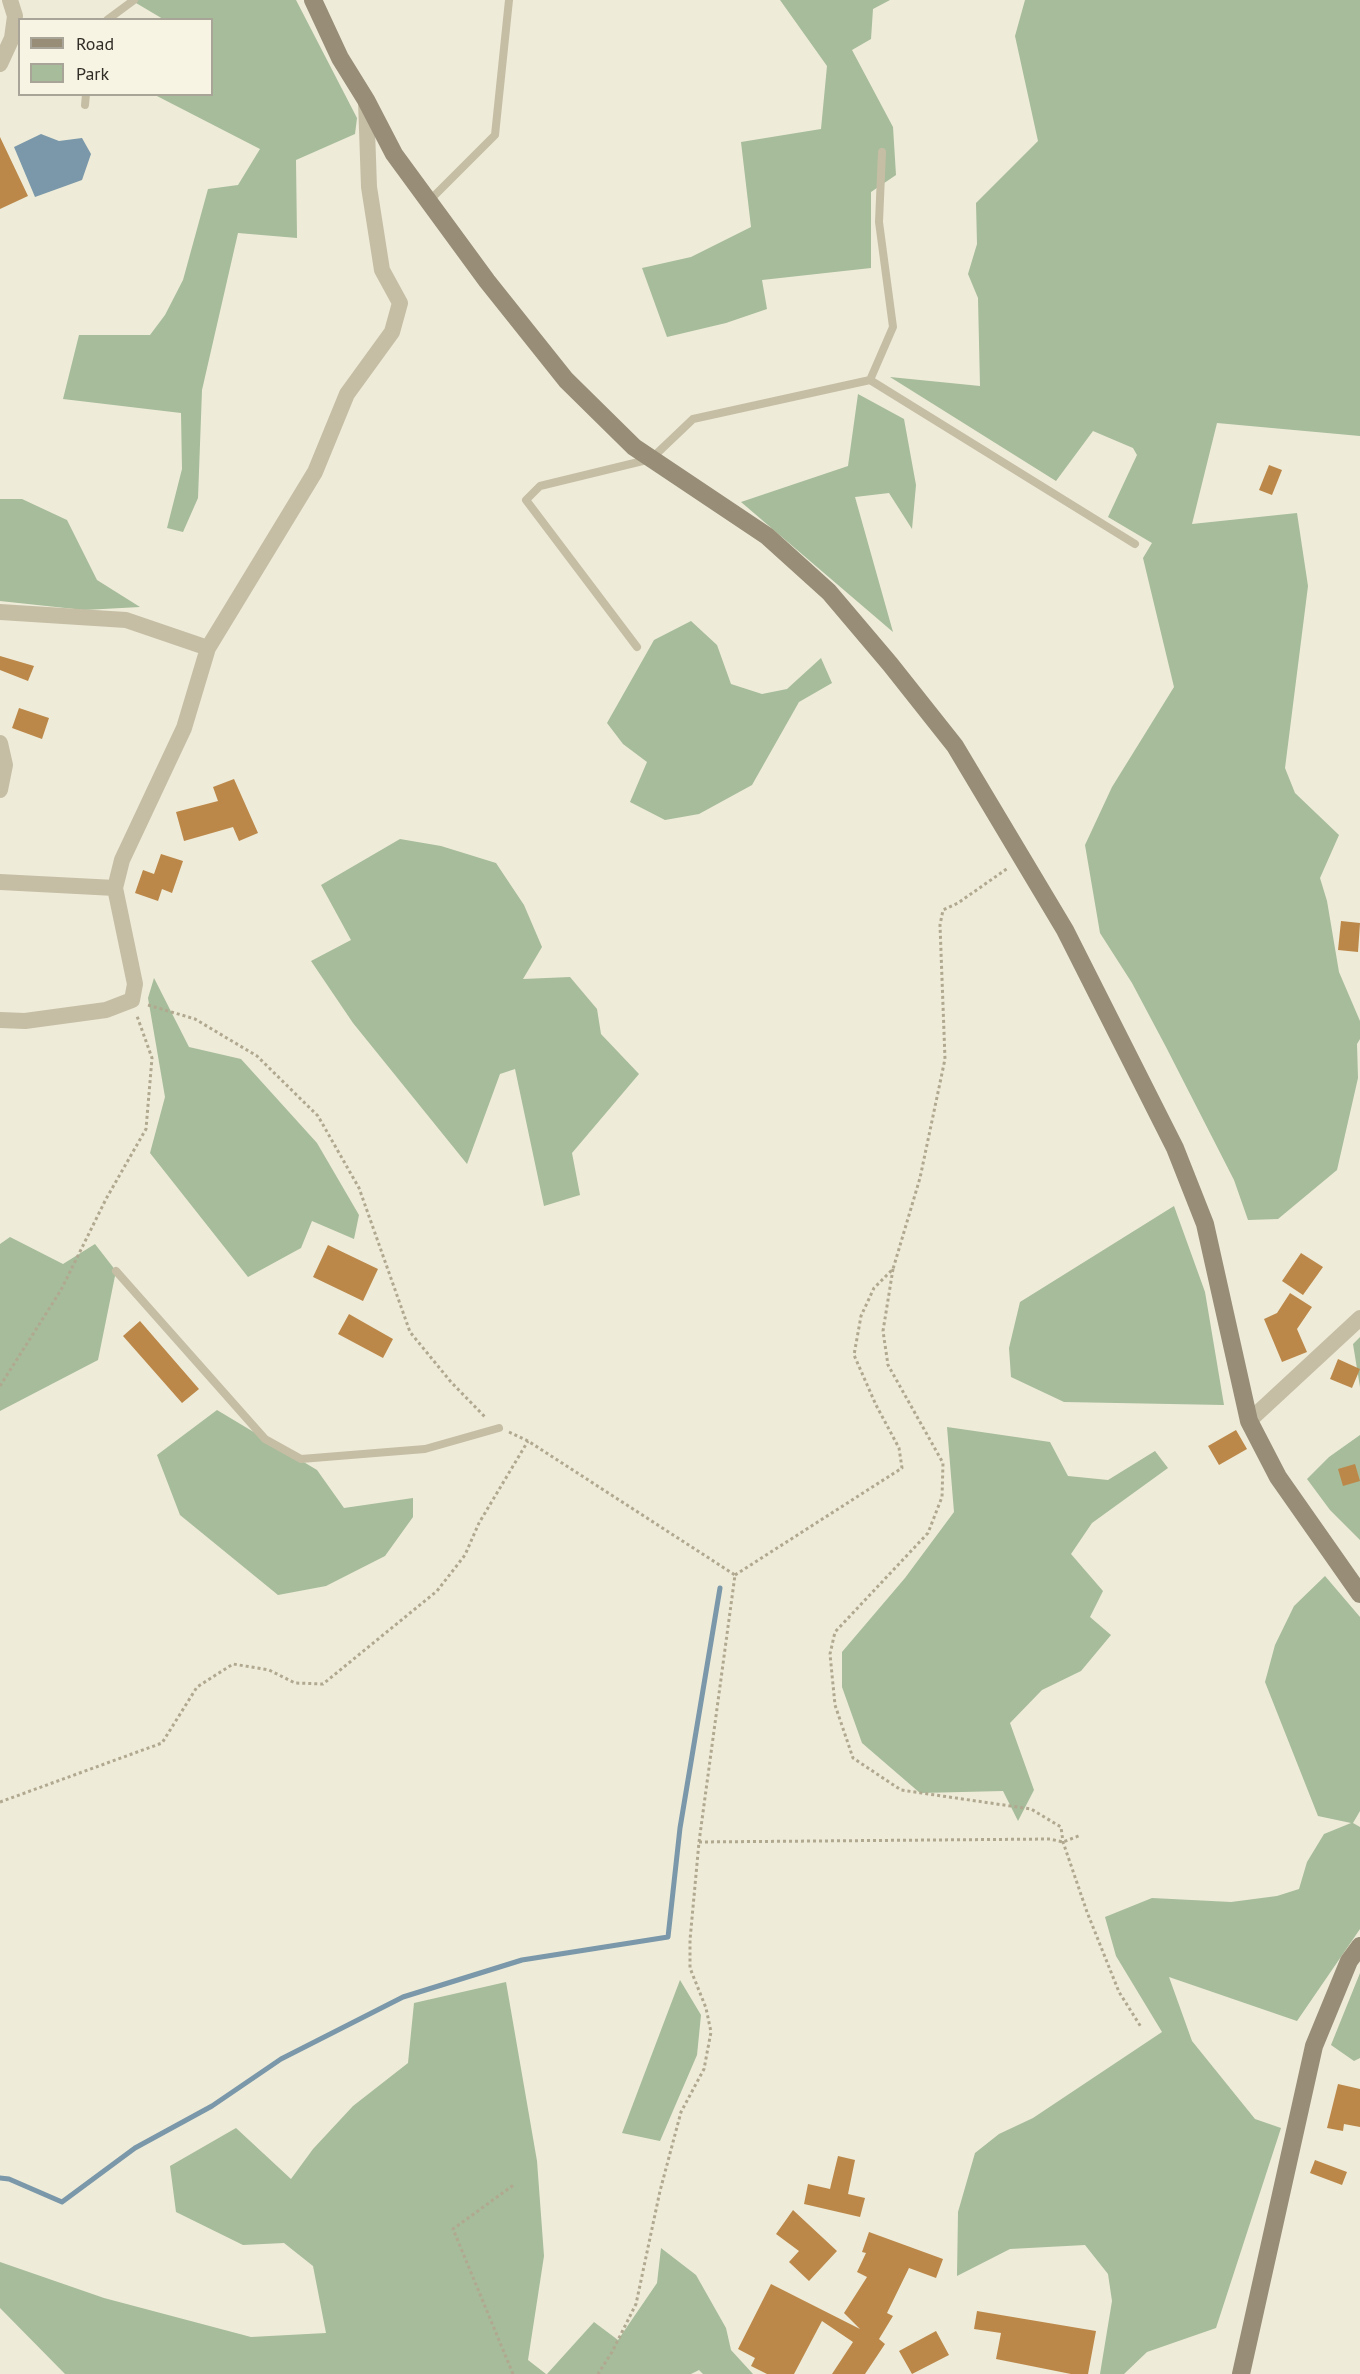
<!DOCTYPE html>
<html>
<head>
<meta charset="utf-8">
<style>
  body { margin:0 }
  #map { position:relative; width:1360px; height:2374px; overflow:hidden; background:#eeebd8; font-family:"PT Sans",sans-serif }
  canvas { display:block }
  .legend { position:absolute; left:18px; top:18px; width:195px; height:78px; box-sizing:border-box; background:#f7f4e4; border:2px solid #a8a498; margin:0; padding:8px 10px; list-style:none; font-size:18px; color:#322d26 }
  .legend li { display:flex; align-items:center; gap:12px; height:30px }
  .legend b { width:30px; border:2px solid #a8a498 }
</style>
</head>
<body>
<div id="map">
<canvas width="1360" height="2374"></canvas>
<ul class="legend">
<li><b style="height:8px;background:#988d77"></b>Road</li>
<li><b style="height:16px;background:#a6bc9a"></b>Park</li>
</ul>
</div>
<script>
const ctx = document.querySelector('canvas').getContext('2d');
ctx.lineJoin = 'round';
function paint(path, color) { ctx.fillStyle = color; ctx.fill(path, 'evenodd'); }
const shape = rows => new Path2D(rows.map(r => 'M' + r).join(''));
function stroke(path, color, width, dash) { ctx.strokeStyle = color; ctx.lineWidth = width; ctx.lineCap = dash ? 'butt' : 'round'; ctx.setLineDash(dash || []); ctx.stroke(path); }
paint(shape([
  [131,0,296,0,357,118,355,134,296,160,297,238,238,233,202,390,198,498,183,532,167,528,182,469,181,413,63,399,79,335,150,335,165,315,183,280,208,189,238,185,260,149,155,95,212,94,212,20,163,19],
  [780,0,890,0,873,9,871,39,852,50,893,127,896,175,871,192,871,268,762,280,767,309,726,323,667,337,642,268,691,257,751,227,741,142,821,129,827,66],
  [1025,0,1360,0,1360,436,1217,423,1192,524,1297,513,1308,586,1285,768,1295,793,1339,835,1320,878,1327,901,1339,972,1360,1021,1360,1039,1357,1044,1358,1078,1337,1170,1278,1219,1248,1220,1234,1180,1166,1047,1132,983,1100,933,1085,845,1112,787,1174,687,1143,558,1152,543,1108,517,1137,455,1133,448,1093,431,1056,481,890,377,980,386,978,298,968,274,977,244,976,203,1038,141,1015,36],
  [858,394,904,419,916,485,912,529,889,493,855,497,893,632,741,502,848,466],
  [0,499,22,499,67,520,97,580,140,607,84,610,0,601],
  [691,621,717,645,731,684,762,694,787,689,821,658,832,683,799,702,752,785,699,814,665,820,630,802,647,762,623,744,607,723,654,640],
  [400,839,441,846,496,863,524,905,542,947,523,979,570,977,597,1009,601,1034,639,1074,572,1153,580,1195,544,1206,515,1069,500,1074,467,1164,353,1023,311,961,351,940,321,885],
  [154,978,189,1047,241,1059,317,1143,359,1215,354,1239,312,1221,301,1248,248,1277,150,1153,165,1097,148,998],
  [1174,1206,1205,1292,1224,1405,1064,1402,1011,1377,1009,1348,1020,1302],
  [10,1237,63,1264,95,1244,116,1271,98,1360,0,1411,0,1244],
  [1360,1337,1360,1387,1353,1344],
  [217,1410,317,1470,344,1508,413,1498,413,1517,385,1556,326,1586,278,1595,180,1515,157,1455],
  [947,1427,1050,1442,1068,1476,1108,1480,1155,1451,1168,1468,1092,1523,1071,1554,1103,1591,1090,1617,1111,1635,1081,1671,1042,1690,1010,1723,1034,1790,1018,1821,1003,1791,920,1793,862,1743,842,1687,842,1652,905,1578,954,1512],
  [1360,1435,1360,1540,1330,1510,1307,1479,1329,1457],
  [1325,1576,1360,1617,1360,1811,1353,1823,1360,1827,1360,1929,1297,2021,1169,1977,1192,2041,1255,2119,1281,2128,1216,2328,1147,2352,1124,2374,1100,2374,1112,2301,1108,2274,1085,2245,1010,2249,957,2276,958,2212,975,2153,999,2134,1033,2118,1162,2032,1116,1956,1105,1917,1152,1898,1231,1902,1277,1896,1299,1889,1307,1862,1324,1834,1351,1823,1318,1816,1265,1682,1275,1645,1294,1606],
  [1360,1973,1360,2058,1354,2061,1331,2045],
  [680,1980,701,2015,697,2055,660,2141,622,2133],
  [506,1982,537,2161,544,2256,528,2360,546,2374,65,2374,0,2308,0,2262,104,2298,251,2337,326,2333,313,2266,284,2243,243,2245,176,2212,170,2166,236,2128,291,2179,313,2149,353,2106,408,2063,414,2003],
  [661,2248,696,2275,726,2328,731,2350,753,2374,703,2374,699,2370,691,2374,547,2374,594,2322,618,2340,657,2283]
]), '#a6bc9a');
paint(shape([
  [41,134,59,141,82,138,91,154,82,180,35,197,14,147]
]), '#7a98a9');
stroke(shape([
  [0,2178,9,2179,62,2202,135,2148,212,2106,281,2059,403,1997,522,1960,668,1937,680,1828,720,1588]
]), '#7a98a9', 5);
paint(shape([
  [0,137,28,196,0,209],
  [1269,465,1282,470,1272,495,1259,490],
  [0,656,34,666,28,681,0,670],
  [19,708,49,718,42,739,12,728],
  [234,779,258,833,239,841,233,827,184,841,176,812,218,801,213,787],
  [161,854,183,861,172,893,162,889,158,901,135,893,143,870,154,874],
  [1341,921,1360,923,1358,952,1338,950],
  [328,1245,378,1269,363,1301,313,1277],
  [1301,1253,1323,1267,1303,1295,1282,1281],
  [1290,1293,1312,1307,1297,1329,1307,1352,1282,1362,1264,1319,1277,1313],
  [349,1314,393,1339,383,1358,338,1334],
  [140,1321,199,1389,182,1403,123,1336],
  [1338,1359,1360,1369,1352,1388,1330,1379],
  [1236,1430,1247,1449,1219,1465,1208,1446],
  [1355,1464,1360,1481,1343,1486,1338,1469],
  [1338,2084,1360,2089,1360,2127,1344,2124,1343,2131,1327,2128],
  [838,2156,855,2160,848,2194,865,2198,860,2217,804,2204,808,2184,830,2189],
  [1315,2160,1347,2172,1342,2185,1310,2173],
  [793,2210,837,2251,809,2281,789,2262,799,2251,776,2234],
  [869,2232,943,2259,936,2278,909,2268,887,2313,893,2316,879,2339,885,2344,865,2374,832,2374,853,2342,822,2321,794,2374,767,2374,751,2366,755,2358,738,2349,771,2284,860,2329,844,2313,867,2277,857,2272,866,2253,862,2252],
  [977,2311,1096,2331,1088,2374,1071,2374,996,2359,1001,2333,974,2329],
  [936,2331,949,2355,912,2374,899,2351]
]), '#bc8849');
stroke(shape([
  [148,1005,195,1019,257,1056,318,1116,359,1188,410,1332,451,1382,486,1418],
  [893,1269,883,1331,888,1365,943,1463,942,1497,928,1533,835,1632,830,1654,835,1705,853,1758,901,1790,1031,1809,1061,1827,1063,1842,1087,1912,1119,1992,1141,2027],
  [0,1386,61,1290,106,1199,146,1129,152,1058,137,1016],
  [509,1432,528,1441,735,1575,699,1842,690,1940,690,1968,706,2008,711,2032,704,2069,681,2112,660,2191,636,2304,612,2352,598,2374],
  [735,1575,902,1468,899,1448,876,1405,854,1355,861,1316,874,1288,893,1269,920,1178,945,1059,940,925,943,910,958,903,1008,868],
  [0,1802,162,1743,197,1687,233,1664,269,1670,295,1683,323,1684,437,1591,465,1555,479,1523,528,1441],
  [699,1842,1050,1839,1063,1842,1081,1835],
  [513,2374,453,2229,515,2184]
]), '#b1a890', 3, [3, 3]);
stroke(shape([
  [107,20,134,0],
  [85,105,86,94],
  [429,201,495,135,509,0],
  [870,380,893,327,879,222,882,152],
  [637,647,526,500,540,486,651,459,693,419,870,380,1135,544],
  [116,1271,265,1439,301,1459,425,1449,499,1428]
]), '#c5bea5', 8);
stroke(shape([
  [0,64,12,38,15,16,10,0],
  [0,612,126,620,208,648],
  [0,743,5,765,0,790],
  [0,882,115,888],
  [0,1020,25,1021,106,1010,132,1000,135,984,115,888,122,860,184,728,208,648,315,472,347,394,392,332,400,303,382,270,369,187,366,101],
  [1249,1421,1360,1318]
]), '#c5bea5', 16);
stroke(shape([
  [313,0,340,58,366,100,394,154,487,281,566,380,634,447,767,536,829,592,890,664,955,746,1065,930,1175,1148,1205,1224,1249,1421,1278,1477,1360,1594],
  [1241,2374,1314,2046,1349,1961,1360,1946]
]), '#988d77', 18);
</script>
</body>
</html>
